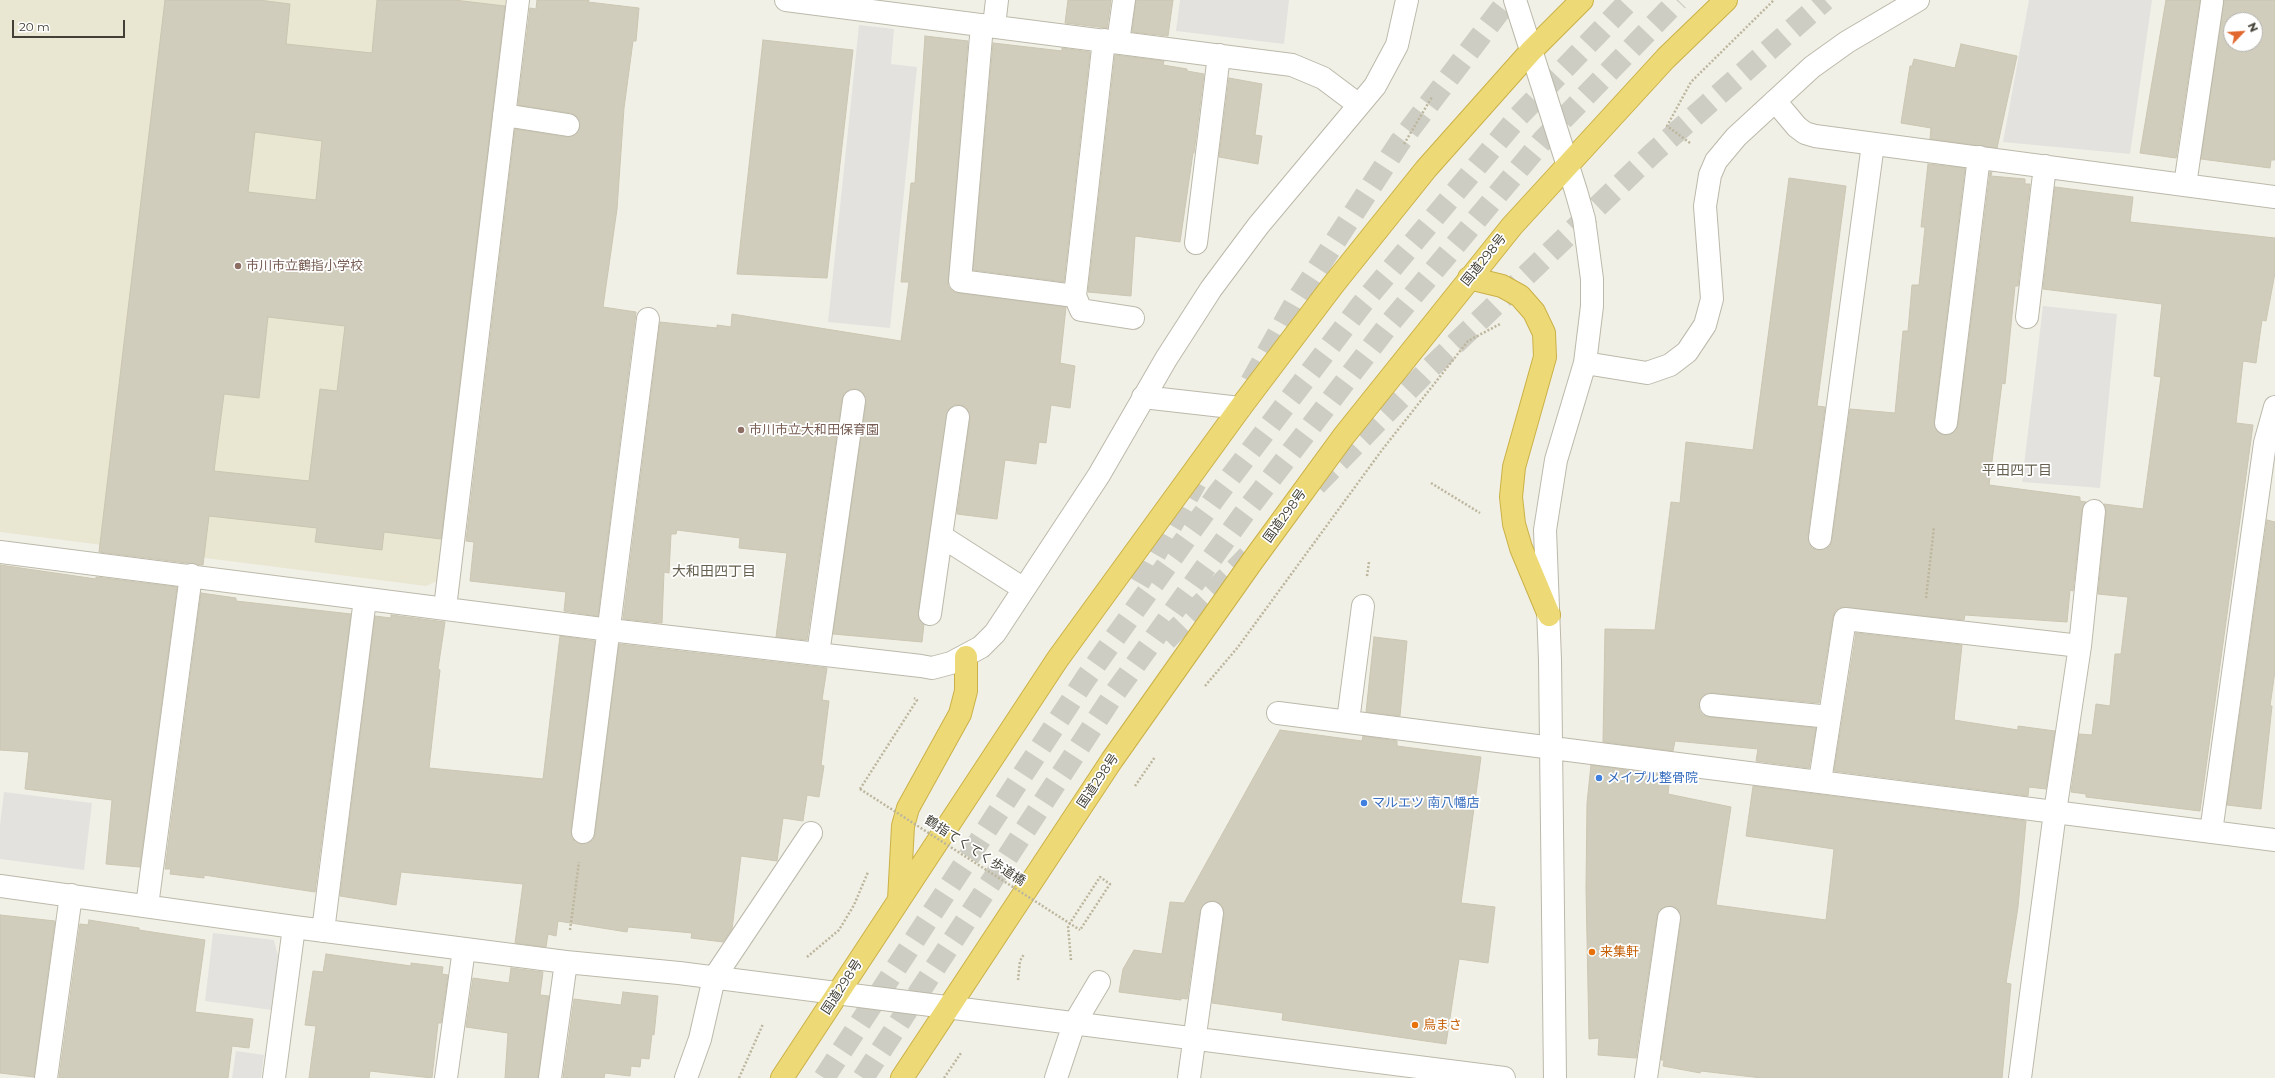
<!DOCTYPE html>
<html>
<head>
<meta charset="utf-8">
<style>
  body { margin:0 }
  #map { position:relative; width:2275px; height:1078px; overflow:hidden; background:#f1f0e7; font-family:Montserrat,sans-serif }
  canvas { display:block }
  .north { position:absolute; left:2223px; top:12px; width:40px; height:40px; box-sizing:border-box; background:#fff; border:1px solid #b4b3af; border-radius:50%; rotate:65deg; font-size:11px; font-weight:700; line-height:16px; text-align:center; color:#434137 }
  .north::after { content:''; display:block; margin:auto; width:14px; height:18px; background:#e1672e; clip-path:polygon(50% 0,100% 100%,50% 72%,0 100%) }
  .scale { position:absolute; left:12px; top:20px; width:113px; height:18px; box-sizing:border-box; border:2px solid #434137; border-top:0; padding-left:5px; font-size:12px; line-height:14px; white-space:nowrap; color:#434137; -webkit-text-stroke:3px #fff; paint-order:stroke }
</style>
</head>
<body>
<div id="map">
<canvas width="2275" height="1078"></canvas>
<div class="north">N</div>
<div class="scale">20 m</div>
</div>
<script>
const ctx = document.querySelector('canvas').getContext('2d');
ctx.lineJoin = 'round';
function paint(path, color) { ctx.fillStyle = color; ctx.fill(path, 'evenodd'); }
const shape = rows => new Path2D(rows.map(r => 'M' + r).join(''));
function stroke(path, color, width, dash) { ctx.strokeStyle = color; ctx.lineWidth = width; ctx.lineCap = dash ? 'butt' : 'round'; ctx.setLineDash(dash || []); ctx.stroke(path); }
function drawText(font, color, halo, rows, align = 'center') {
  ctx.font = font + ' Montserrat,"Noto Sans JP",sans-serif'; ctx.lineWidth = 3.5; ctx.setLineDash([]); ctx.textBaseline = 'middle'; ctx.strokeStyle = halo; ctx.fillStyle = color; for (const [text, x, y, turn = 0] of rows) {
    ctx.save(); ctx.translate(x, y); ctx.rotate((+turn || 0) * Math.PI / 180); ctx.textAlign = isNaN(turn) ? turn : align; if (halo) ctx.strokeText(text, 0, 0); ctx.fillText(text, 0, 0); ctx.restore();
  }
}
paint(shape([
  [0,0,506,0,439,580,426,586,0,532]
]), '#e9e6d2');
paint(shape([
  [1180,0,1289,0,1284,44,1176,31],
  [2029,0,2152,0,2130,154,2003,142],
  [859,25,894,29,891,64,917,67,890,328,828,322],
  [2043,306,2117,314,2100,488,2022,482],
  [4,792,92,803,84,870,0,859,0,825],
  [213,933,274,940,278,956,272,1010,205,1001],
  [236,1051,264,1055,261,1078,232,1078]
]), '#e3e2de');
const building = shape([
  [165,0,259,0,290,4,286,44,372,53,377,0,454,0,505,6,441,539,384,532,382,550,315,542,317,528,209,516,203,565,99,552,165,0],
  [255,132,322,141,316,200,248,192,255,132],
  [268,317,345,326,337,391,320,389,309,481,214,471,224,394,259,398,268,317],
  [537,0,589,0,588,2,639,8,636,41,633,41,624,108,617,209,603,307,636,312,598,616,564,611,566,592,470,581,474,542,466,541,515,129,566,137,577,133,580,127,576,116,570,113,518,105,530,8,536,9,537,0],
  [1068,0,1111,0,1107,28,1065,23,1068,0],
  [1136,0,1173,0,1168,36,1132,32,1136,0],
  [2166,0,2200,0,2176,158,2140,153,2166,0],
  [2224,0,2275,0,2275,160,2271,160,2270,168,2201,159,2224,0],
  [2231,20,2255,20,2255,44,2231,44,2231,20],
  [925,36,968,41,948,286,952,291,958,293,1066,307,1060,363,1075,366,1070,408,1051,405,1046,443,1039,442,1036,464,1005,460,997,519,957,514,970,418,966,407,960,405,954,405,948,410,918,612,919,619,924,624,922,642,833,634,866,403,862,391,855,389,844,393,842,399,807,640,776,637,787,553,739,548,740,538,677,530,676,534,671,534,669,573,664,572,662,623,623,619,660,322,717,328,717,325,731,327,732,314,901,341,909,282,901,282,911,183,915,183,925,36],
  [763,40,853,50,827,278,737,274,763,40],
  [993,43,1062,51,1062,48,1090,52,1064,282,973,270,993,43],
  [1961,44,2017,56,1997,148,1930,139,1931,128,1901,123,1910,66,1912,66,1914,59,1955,68,1961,44],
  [1115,55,1164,61,1163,65,1187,69,1187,71,1204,74,1194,153,1193,153,1180,242,1135,236,1131,296,1088,292,1115,55],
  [1229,78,1262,84,1255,135,1262,136,1258,164,1219,157,1229,78],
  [1928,164,1965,168,1934,421,1935,428,1944,435,1951,434,1958,425,1990,172,1992,172,1991,176,2025,179,2025,184,2030,184,2018,286,2015,286,2005,384,2002,383,1989,485,2080,497,2080,501,2086,502,2082,510,2073,591,2070,590,2067,622,1965,615,1964,620,1841,607,1835,611,1833,617,1819,703,1712,693,1706,694,1701,698,1699,710,1703,715,1709,717,1816,728,1809,768,1756,761,1758,749,1675,741,1673,751,1603,742,1605,629,1655,630,1671,502,1680,503,1686,442,1753,450,1789,178,1846,186,1817,406,1825,407,1808,536,1812,548,1819,550,1830,546,1832,540,1850,409,1895,413,1903,331,1908,331,1912,285,1919,285,1925,227,1921,227,1928,164],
  [2055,187,2133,197,2130,222,2275,238,2275,273,2266,321,2262,320,2256,363,2243,361,2236,423,2253,425,2200,811,2086,797,2086,794,2071,792,2079,734,2092,735,2096,704,2110,706,2115,654,2121,654,2128,597,2098,594,2106,512,2104,504,2143,509,2161,377,2154,376,2162,304,2043,289,2055,187],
  [2267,520,2275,522,2275,671,2270,706,2272,706,2261,809,2227,805,2267,520],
  [0,565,96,579,96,577,177,587,140,867,106,864,112,800,25,789,29,752,0,750,0,565],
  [201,593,236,598,236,601,351,614,315,892,204,875,204,878,170,874,171,869,165,869,201,593],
  [391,615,445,622,438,669,440,670,429,768,543,779,560,636,595,641,571,830,575,842,582,844,593,840,595,834,619,644,827,668,822,700,829,701,821,765,824,766,819,797,807,795,803,821,783,818,777,861,741,856,732,929,723,942,691,938,692,933,628,927,627,932,558,921,556,936,548,934,546,947,515,943,523,884,401,872,396,905,340,896,375,616,391,618,391,615],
  [1856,633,1962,645,1954,720,2018,730,2018,726,2055,731,2046,789,2029,787,2028,796,1834,771,1856,633],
  [1374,637,1407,641,1400,716,1366,712,1374,637],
  [1280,730,1362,741,1363,736,1397,741,1397,746,1481,757,1461,903,1495,907,1488,963,1459,959,1446,1044,1282,1020,1283,1013,1212,1003,1224,915,1223,908,1214,901,1207,902,1200,911,1187,999,1181,998,1181,1000,1119,992,1123,969,1134,950,1162,954,1170,902,1184,903,1280,730],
  [1591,765,1670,776,1668,794,1731,807,1716,905,1826,920,1834,849,1746,836,1753,786,2026,821,2018,907,2006,983,2011,984,2002,1078,1762,1078,1701,1071,1700,1073,1663,1066,1664,1060,1661,1060,1681,920,1677,908,1670,906,1659,910,1657,916,1636,1058,1598,1055,1599,1038,1589,1039,1586,888,1587,803,1591,765],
  [0,915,55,921,34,1077,0,1073,0,915],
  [89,920,139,928,139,930,205,940,195,1012,253,1019,249,1048,232,1046,228,1078,59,1078,80,924,88,925,89,920],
  [326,954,411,966,411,963,443,967,442,974,448,975,441,1023,438,1023,432,1078,370,1071,369,1078,309,1078,316,1026,305,1025,313,971,323,972,326,954],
  [511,968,543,972,540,995,549,996,538,1078,505,1078,508,1033,466,1027,473,978,509,983,511,968],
  [623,992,658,996,654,1035,652,1034,649,1059,641,1058,640,1067,631,1066,630,1076,605,1073,604,1078,563,1078,574,999,621,1005,623,992]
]);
paint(building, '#d1cdbd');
stroke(building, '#cbc6b1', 1);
stroke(shape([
  [1251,382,1295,303,1400,142,1508,0],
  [1316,485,1427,371,1653,153,1825,0],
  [1139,583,1196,482],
  [1166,640,1248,556],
  [824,1078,1086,678,1217,495,1362,304,1518,117,1630,0],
  [863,1078,1112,697,1243,515,1390,323,1543,140,1678,0]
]), '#cecdc4', 22, [22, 11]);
const minor = shape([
  [786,0,1292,65,1323,78,1359,105],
  [1515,0,1576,191,1584,219,1592,279,1592,306,1585,363,1556,460,1545,530,1550,660,1555,1078],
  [982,25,960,281,1075,296,1104,40],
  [994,26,997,0],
  [1118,42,1124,0],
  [1775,101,1797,127,1805,133,1815,136,2275,197],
  [504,115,568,125],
  [2185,185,2212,2],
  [1196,243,1219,55],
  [1075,296,1081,310,1133,318],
  [2027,317,2045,166],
  [1585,363,1647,373,1670,365,1687,352,1705,325,1712,299,1705,206,1710,175,1716,161,1736,137,1812,67,1847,42,1918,0],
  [1143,397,1240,408],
  [1946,423,1979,157],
  [941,536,1024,589],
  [1820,538,1873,144],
  [0,552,610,630,921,666,932,668,951,663,981,647,995,633,1099,475,1166,359,1211,289,1258,226,1375,86,1397,45,1407,0],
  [445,608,518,0],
  [930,614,958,417],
  [818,654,854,401],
  [1711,705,1830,717],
  [1278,713,2275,840],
  [1348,721,1363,606],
  [1820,781,1845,619,2080,646],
  [583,832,648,319],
  [2211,832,2265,443,2275,407],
  [0,886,294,927,566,962,679,973,1504,1078],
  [147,906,191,575],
  [323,931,365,599],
  [46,1078,71,895],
  [274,1078,294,927],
  [446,1078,464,949],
  [550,1078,566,962],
  [686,1078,700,1039,714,978,811,833],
  [1056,1078,1074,1024,1099,982],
  [1189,1078,1212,913],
  [1646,1078,1669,918],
  [2020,1078,2055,812,2080,646,2094,511]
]);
const highway = shape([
  [1469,278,1502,286,1520,296,1534,312,1544,333,1545,357,1514,467,1511,497,1514,524,1521,548,1549,615],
  [899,900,903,826,908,808,960,714,966,691,966,657],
  [782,1078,1057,660,1240,408,1333,285,1426,169,1531,51,1582,0],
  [902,1078,1112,760,1251,563,1343,437,1512,226,1666,58,1726,0]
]);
stroke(minor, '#bcb9aa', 24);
stroke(highway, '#cbb147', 24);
stroke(shape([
  [1690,143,1667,126,1691,82,1774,0],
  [1404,144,1432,97],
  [1431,483,1480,513],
  [1367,576,1369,562],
  [1926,598,1934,527],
  [1205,686,1238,647,1382,450,1468,341,1500,324],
  [1135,786,1155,757],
  [860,789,917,700,914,698],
  [570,930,579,862],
  [807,957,839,930,854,905,868,872],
  [1071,960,1068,926,1100,877,1110,884,1080,930],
  [1018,980,1020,961,1024,954],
  [739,1078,763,1024],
  [944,1078,961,1053]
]), '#bcb69d', 2.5, [2, 2]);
stroke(minor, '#fff', 22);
stroke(highway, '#edda76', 22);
stroke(shape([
  [860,789,1080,930]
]), '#bcb69d', 2.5, [2, 2]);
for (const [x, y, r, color] of [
  [238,266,4,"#8d6e63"],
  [741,430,4,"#8d6e63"],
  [1599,778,4,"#3f7fe0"],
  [1364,803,4,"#3f7fe0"],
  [1592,952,4,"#e8710a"],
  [1415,1025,4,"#e8710a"]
]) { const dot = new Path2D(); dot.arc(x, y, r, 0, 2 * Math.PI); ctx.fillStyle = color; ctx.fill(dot); stroke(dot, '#fff', 1.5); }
drawText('13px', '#434137', '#fff', [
  ["国道298号",1484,260,-51],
  ["国道298号",1285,516,-54],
  ["国道298号",1098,781,-56],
  ["鶴指てくてく歩道橋",975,851,33],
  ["国道298号",842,987,-57]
]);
drawText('13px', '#785e54', '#fff', [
  ["市川市立鶴指小学校",246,266],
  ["市川市立大和田保育園",749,430]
], 'left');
drawText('13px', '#366cbe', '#fff', [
  ["メイプル整骨院",1607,778],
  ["マルエツ 南八幡店",1372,803]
], 'left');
drawText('13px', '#c56008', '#fff', [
  ["来集軒",1600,952],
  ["鳥まさ",1423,1025]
], 'left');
drawText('14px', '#65604f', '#fff', [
  ["平田四丁目",2017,471],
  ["大和田四丁目",714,572]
]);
</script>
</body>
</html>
